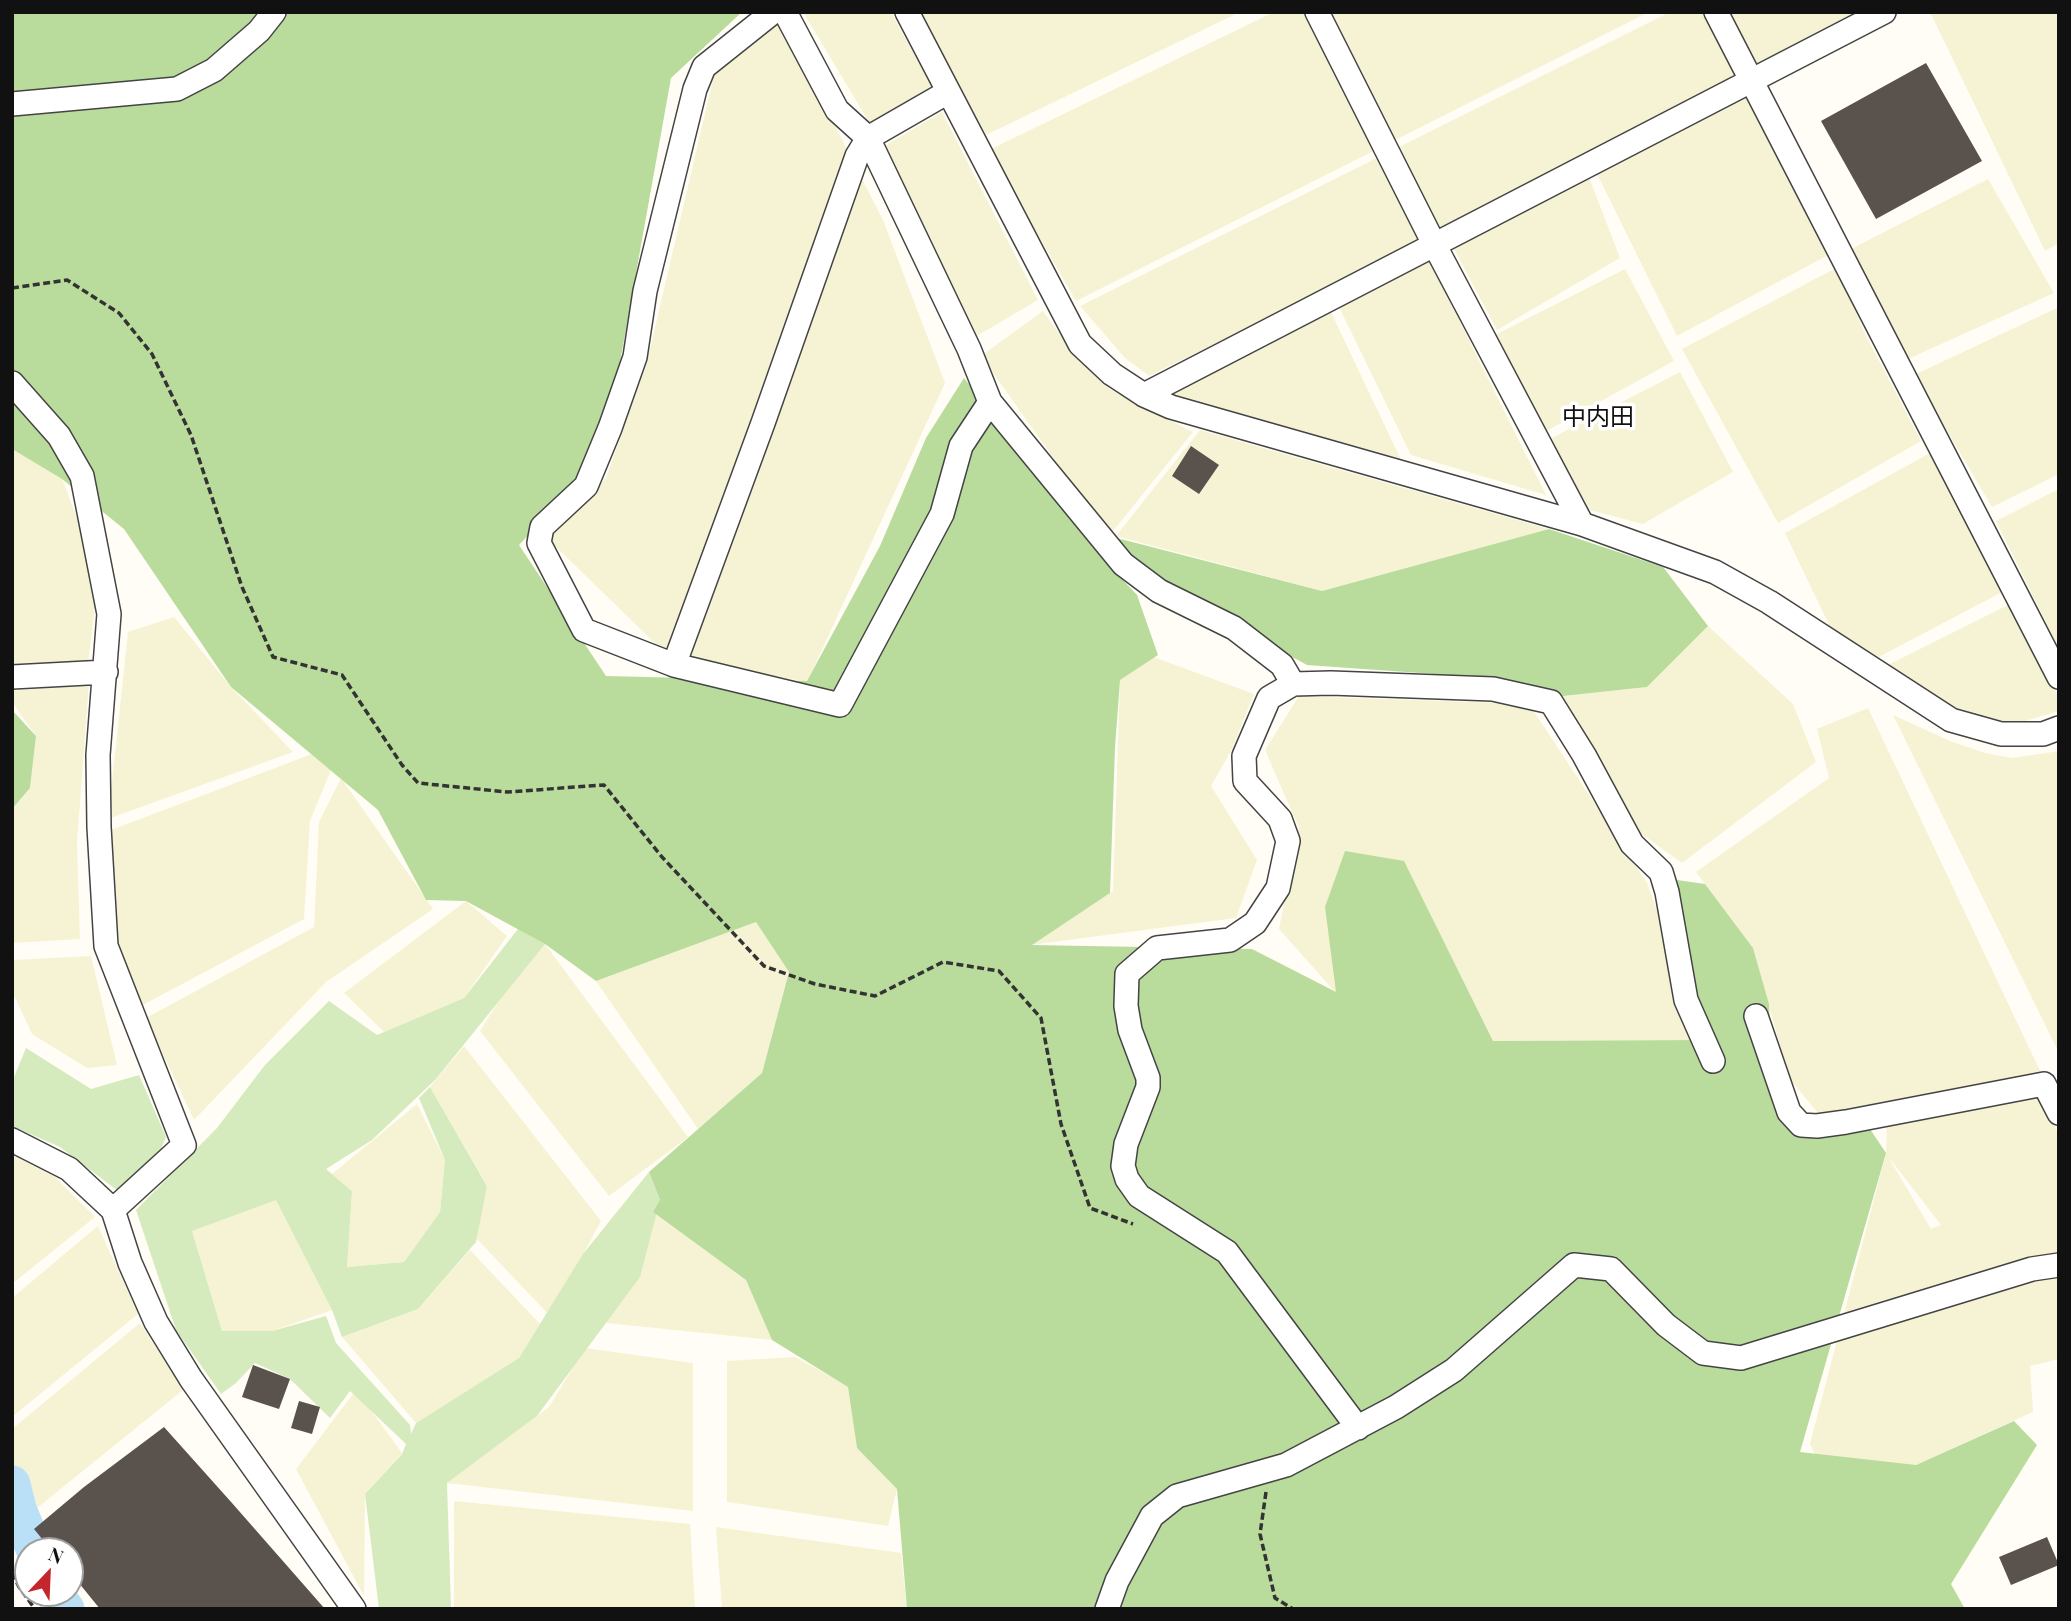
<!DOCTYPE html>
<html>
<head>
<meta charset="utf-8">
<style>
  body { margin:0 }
  #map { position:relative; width:2071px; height:1621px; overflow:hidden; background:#fffdf5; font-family:"Playfair Display",serif }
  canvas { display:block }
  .frame { position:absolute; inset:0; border:14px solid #111; pointer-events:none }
  .north { position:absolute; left:14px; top:1537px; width:70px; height:70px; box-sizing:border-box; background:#fff; border:2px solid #a0a0a0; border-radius:50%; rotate:23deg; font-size:19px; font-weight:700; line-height:28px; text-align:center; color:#111 }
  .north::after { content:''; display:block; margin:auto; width:24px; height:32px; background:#c4262e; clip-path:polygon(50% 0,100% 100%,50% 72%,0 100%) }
</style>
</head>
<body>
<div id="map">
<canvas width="2071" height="1621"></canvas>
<div class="frame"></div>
<div class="north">N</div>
</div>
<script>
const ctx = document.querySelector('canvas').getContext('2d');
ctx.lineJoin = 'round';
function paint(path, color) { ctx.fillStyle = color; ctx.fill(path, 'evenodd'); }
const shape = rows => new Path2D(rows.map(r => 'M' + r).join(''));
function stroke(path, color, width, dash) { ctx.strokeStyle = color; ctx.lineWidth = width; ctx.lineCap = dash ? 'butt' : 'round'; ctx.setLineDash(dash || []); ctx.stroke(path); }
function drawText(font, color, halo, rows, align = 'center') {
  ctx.font = font + ' "Playfair Display","Noto Sans JP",serif'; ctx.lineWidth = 7; ctx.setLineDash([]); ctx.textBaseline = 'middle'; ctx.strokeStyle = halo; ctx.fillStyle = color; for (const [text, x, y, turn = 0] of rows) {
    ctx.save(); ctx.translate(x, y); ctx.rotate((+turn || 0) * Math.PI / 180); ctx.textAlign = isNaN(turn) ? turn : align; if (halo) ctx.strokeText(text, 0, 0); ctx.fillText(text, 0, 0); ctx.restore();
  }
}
paint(shape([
  [803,12,891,12,934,91,872,127],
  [920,12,1240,12,986,135],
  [1274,12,1649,12,1076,301,989,150],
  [1670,12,1892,12,1149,376,1125,358,1080,306],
  [1930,12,2059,12,2059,243,2045,251],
  [781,20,883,220,945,383,807,682,668,656,548,539,606,478,647,362,714,75],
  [1745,95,1832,253,1677,336,1597,174],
  [942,112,1038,300,975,337,883,147],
  [1589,177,1620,258,1497,330,1454,249],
  [1988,179,2054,293,1906,360,1847,251],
  [1427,256,1546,495,1411,455,1337,303],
  [1838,267,1864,332,1921,441,1778,523,1682,349],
  [1625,269,1674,361,1541,434,1495,335],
  [2059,307,2059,474,1992,507,1914,375],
  [1329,308,1403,464,1173,394],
  [1043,311,1073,353,1111,390,1193,432,1109,536,981,356],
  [1680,372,1733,472,1643,524,1586,509,1548,440],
  [1200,430,1549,529,1322,591,1116,536],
  [12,449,62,479,99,575,87,670,12,677],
  [1930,453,2004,591,1875,659,1830,627,1785,533],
  [2059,489,2059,649,1996,521],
  [2010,604,2059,698,2059,711,2007,726,1961,711,1888,665],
  [174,617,231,687,293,752,108,819,128,632],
  [1708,626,1793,704,1816,762,1682,863,1636,830,1554,697,1647,687],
  [1151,656,1254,694,1232,749,1211,786,1257,860,1236,918,1030,945,1113,891,1120,680],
  [89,684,77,842,80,939,12,943,12,809,30,788,36,736,12,702,12,691],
  [1299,696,1529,704,1647,883,1706,1040,1493,1041,1404,862,1336,993,1279,929,1299,828,1265,750],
  [1868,708,2042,1075,1823,1119,1789,1078,1753,948,1696,872,1829,778,1817,729],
  [1893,715,1950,741,1985,753,2012,758,2059,751,2059,1053],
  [312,754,331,770,310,821,304,919,141,1006,116,944,111,830],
  [341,778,433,909,326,982,194,1120,146,1018,314,927,319,822],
  [466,901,507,936,464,998,384,1032,344,993],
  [756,922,789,972,762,1073,698,1129,596,981],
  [545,944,688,1137,609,1196,480,1031,515,975],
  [91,956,117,1065,87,1068,32,1034,12,991,12,960],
  [464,1046,601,1221,550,1316,476,1238,487,1185,430,1087],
  [2039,1094,2059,1135,2059,1359,2030,1366,2033,1412,1898,1473,1818,1461,1810,1444,1886,1153,1887,1122],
  [1890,1160,1891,1160,1941,1225,1931,1229],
  [417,1104,445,1160,440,1212,404,1262,347,1267,352,1191,332,1174],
  [12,1155,55,1177,95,1217,12,1284],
  [276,1199,332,1310,272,1331,222,1331,192,1231],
  [653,1212,746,1280,772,1340,597,1322],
  [98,1226,138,1314,12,1417,12,1298],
  [470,1250,540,1324,519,1358,416,1423,342,1337,418,1309],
  [140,1323,183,1390,21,1521,12,1484,12,1429],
  [585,1348,693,1363,693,1511,447,1483,549,1407],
  [795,1357,848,1386,857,1448,897,1489,888,1526,727,1502,727,1361],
  [356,1390,402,1453,365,1494,364,1596,296,1469],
  [454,1501,690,1524,695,1609,454,1609],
  [716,1527,901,1553,907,1609,722,1609]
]), '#f6f3d4');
paint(shape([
  [518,929,545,944,436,1079,372,1140,326,1169,352,1191,347,1267,404,1262,440,1212,445,1160,419,1098,430,1087,487,1186,476,1242,418,1309,342,1337,332,1310,276,1200,192,1231,222,1331,272,1331,326,1316,336,1343,410,1425,411,1434,416,1423,519,1358,583,1254,649,1172,660,1200,640,1277,537,1416,447,1483,451,1609,379,1609,365,1494,402,1454,406,1444,350,1391,330,1418,290,1379,255,1363,236,1383,221,1394,176,1330,136,1210,217,1128,265,1065,329,1001,377,1035,464,998],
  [26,1048,91,1089,139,1075,166,1137,157,1158,118,1191,60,1147,12,1126,12,1082]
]), '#d5ebbd');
paint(shape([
  [12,12,742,12,671,78,617,379,582,478,519,545,606,676,807,681,880,546,926,438,964,378,1078,523,1100,556,1137,595,1158,655,1120,680,1115,747,1110,893,1032,945,1252,949,1336,992,1325,907,1345,851,1404,861,1493,1041,1705,1040,1677,880,1705,884,1753,948,1769,1004,1773,1095,1790,1129,1868,1126,1886,1153,1800,1452,1916,1465,2014,1421,2037,1445,1951,1584,1965,1609,907,1609,897,1489,857,1448,848,1387,772,1340,746,1280,653,1212,660,1200,649,1172,762,1073,789,972,756,922,596,981,545,944,466,901,426,900,378,810,231,687,124,529,62,479,12,449],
  [1549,529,1663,567,1708,626,1647,687,1554,697,1506,679,1307,665,1160,585,1109,536,1322,591],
  [12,710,36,736,30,788,12,809]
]), '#b9dc9c');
stroke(shape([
  [12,1484,18,1509,35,1551],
  [53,1593,66,1609]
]), '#b9e0f7', 37);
paint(shape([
  [1926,63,1982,161,1876,219,1821,121],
  [1191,446,1219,465,1199,494,1172,476],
  [253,1365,290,1379,279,1409,242,1397],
  [299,1401,320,1407,312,1434,291,1428],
  [164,1427,232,1503,325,1609,100,1609,70,1572,70,1551,52,1551,34,1529,84,1487],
  [2047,1537,2059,1565,2011,1585,1999,1557]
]), '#5a524d');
const minor = shape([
  [773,12,704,67,695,89,645,291,635,357,610,428,586,486,542,527,539,543,584,630,674,665,840,705,942,514,961,446,990,402],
  [785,12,837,110,868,138,969,349,990,402,1123,564,1159,591,1234,628,1282,665,1293,684],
  [907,12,1080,344,1112,374,1144,395,1171,407,1582,524,1715,572,1769,602,1951,720,2001,734,2043,734,2059,728],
  [1317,12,1434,244,1582,524],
  [1716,12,2059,677],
  [12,104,177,89,214,70,259,31,274,12],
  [12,383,59,436,82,476,109,614,98,755,99,827,106,946,184,1145,113,1210],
  [1144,395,1884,12],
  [674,665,763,423,857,156,868,138,948,92],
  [12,677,106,672],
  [1756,1016,1789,1112,1801,1125,1817,1126,1846,1122,2044,1084,2059,1113],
  [12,1140,69,1169,113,1210,130,1263,156,1322,191,1379,354,1609],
  [1358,1428,1227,1252,1139,1196,1127,1179,1123,1166,1126,1144,1148,1087,1148,1078,1130,1030,1126,1006,1127,974,1157,948,1230,940,1255,923,1278,888,1288,841,1280,819,1245,781,1244,756,1269,698,1293,684,1331,683,1493,689,1551,702,1584,755,1632,844,1661,872,1667,892,1686,1000,1713,1061],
  [1107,1609,1117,1581,1152,1516,1177,1496,1286,1465,1396,1407,1454,1370,1574,1265,1611,1269,1666,1325,1703,1353,1741,1358,2032,1269,2059,1265]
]);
stroke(minor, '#444', 26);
stroke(shape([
  [12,288,67,280,119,313,152,354,191,435,242,587,273,657,342,675,402,765,418,783,507,792,604,785,662,857,764,966,815,984,875,996,943,962,999,971,1041,1018,1061,1124,1090,1208,1133,1224],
  [1266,1492,1260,1534,1275,1598,1293,1609],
  [12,1573,19,1587,35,1609]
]), '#333', 3.5, [7, 3.5]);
stroke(minor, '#fff', 23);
drawText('24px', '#111', '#fff', [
  ["中内田",1598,418]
]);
</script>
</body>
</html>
